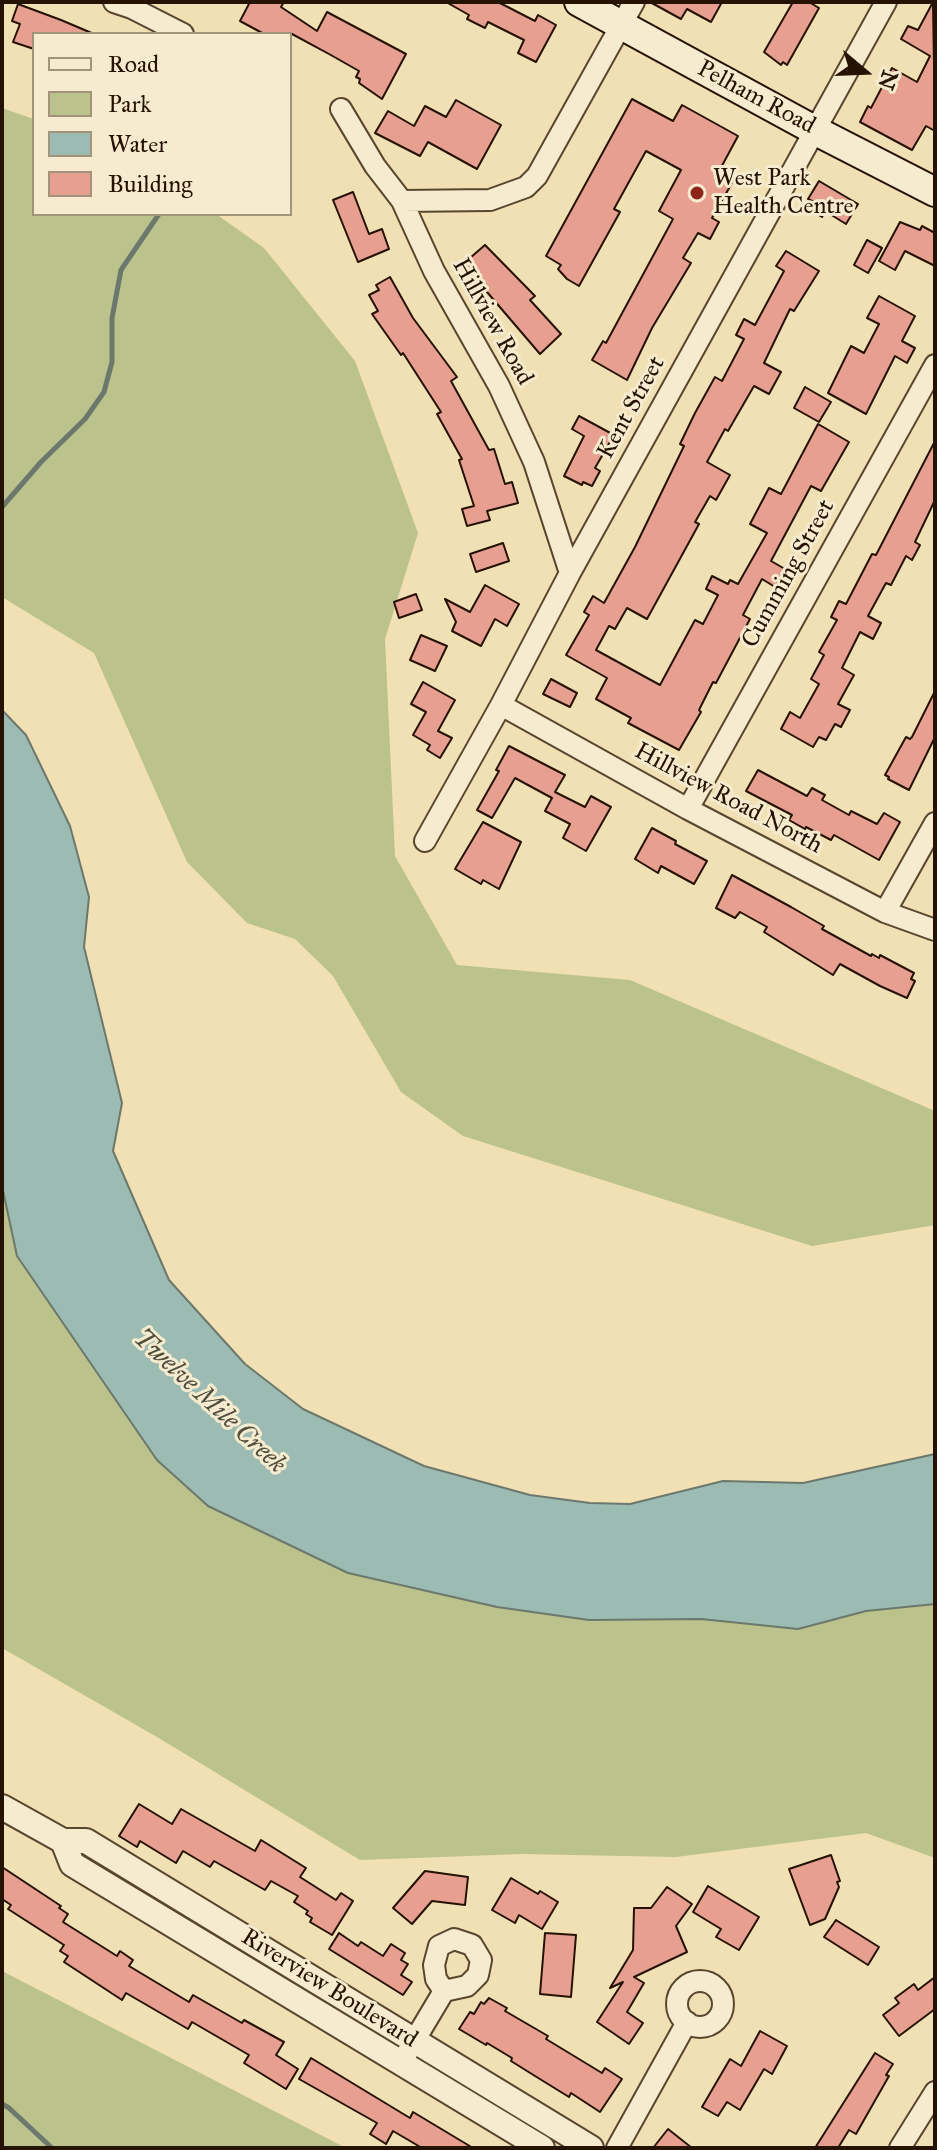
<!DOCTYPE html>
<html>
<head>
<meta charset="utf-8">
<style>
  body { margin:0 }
  #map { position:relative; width:937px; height:2150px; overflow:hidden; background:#f1e0b4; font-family:"IM FELL Great Primer",serif }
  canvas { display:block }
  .frame { position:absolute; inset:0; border:4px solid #251201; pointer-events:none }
  .legend { position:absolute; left:32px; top:32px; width:260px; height:184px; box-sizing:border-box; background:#f6ebce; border:2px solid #a2947c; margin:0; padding:10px 14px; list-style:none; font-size:24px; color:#251201 }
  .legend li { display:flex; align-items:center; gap:16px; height:40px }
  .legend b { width:40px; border:2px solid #a2947c }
  .north { position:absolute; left:825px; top:32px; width:80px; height:80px; -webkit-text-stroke:6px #f6ebce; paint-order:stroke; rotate:109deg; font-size:22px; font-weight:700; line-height:32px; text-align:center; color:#251201 }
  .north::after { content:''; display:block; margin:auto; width:28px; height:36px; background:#251201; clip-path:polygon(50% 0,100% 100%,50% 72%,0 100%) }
</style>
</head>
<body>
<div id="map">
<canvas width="937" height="2150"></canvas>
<div class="frame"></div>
<ul class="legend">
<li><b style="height:10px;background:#f6ebce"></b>Road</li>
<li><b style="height:22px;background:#bbc28c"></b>Park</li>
<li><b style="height:22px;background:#9cbcb3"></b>Water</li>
<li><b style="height:22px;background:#e79f90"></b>Building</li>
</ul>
<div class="north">N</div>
</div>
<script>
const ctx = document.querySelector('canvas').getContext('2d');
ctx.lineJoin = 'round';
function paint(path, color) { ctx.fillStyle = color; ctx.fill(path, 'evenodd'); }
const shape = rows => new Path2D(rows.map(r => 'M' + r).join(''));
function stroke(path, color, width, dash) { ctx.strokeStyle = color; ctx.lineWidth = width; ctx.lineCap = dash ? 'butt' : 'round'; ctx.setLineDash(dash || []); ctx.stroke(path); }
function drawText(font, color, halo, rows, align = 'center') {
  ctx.font = font + ' "IM FELL Great Primer",serif'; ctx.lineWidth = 6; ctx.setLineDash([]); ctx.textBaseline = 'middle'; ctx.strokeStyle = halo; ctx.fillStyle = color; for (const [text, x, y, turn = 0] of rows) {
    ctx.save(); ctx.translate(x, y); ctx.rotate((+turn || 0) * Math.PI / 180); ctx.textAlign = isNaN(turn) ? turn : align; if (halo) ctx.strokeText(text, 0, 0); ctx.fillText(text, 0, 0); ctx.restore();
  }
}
paint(shape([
  [2,108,34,119,34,214,216,214,264,248,355,361,418,533,385,639,395,856,457,965,630,980,935,1111,935,1225,812,1246,463,1136,401,1092,333,976,295,939,247,923,187,862,94,653,2,597],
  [2,1186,17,1256,208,1506,348,1573,497,1607,589,1620,701,1619,798,1629,866,1611,935,1604,935,1858,866,1833,676,1857,522,1854,360,1860,157,1737,2,1648],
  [2,1971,346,2148,2,2148]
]), '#bbc28c');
const water = shape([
  [2,710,26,735,70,826,89,897,84,947,122,1103,113,1151,169,1280,245,1364,303,1409,424,1466,530,1495,590,1503,630,1504,723,1481,803,1483,935,1454,935,1604,866,1611,798,1629,701,1619,589,1620,497,1607,348,1573,208,1506,157,1460,17,1256,2,1186,2,710]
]);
paint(water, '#9cbcb3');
stroke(water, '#6c786c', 2);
stroke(shape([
  [2,507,41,462,85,419,104,392,112,362,112,318,121,270,159,214],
  [2,2104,9,2108,52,2148]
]), '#6c786c', 5);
const building = shape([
  [250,2,284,2,281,7,317,31,327,12,406,54,382,99,359,83,360,79,356,77,359,71,329,54,292,34,264,34,240,21,250,2],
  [446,2,498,2,535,21,538,15,556,25,536,62,518,53,524,40,488,22,485,28,467,19,469,15,446,2],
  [650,2,722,2,711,22,687,9,681,19,650,2],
  [793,2,809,2,819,8,787,65,783,62,781,65,764,52,793,2],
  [933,2,935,131,926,126,912,150,860,122,868,106,871,108,892,68,917,82,930,56,901,39,908,26,918,30,933,2],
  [18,4,61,20,94,34,34,34,34,49,13,42,20,24,12,21,18,4],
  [632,99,673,121,682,105,738,136,717,175,732,183,712,218,719,222,710,239,698,233,683,258,691,263,652,328,627,380,592,360,603,341,606,343,673,219,659,211,681,170,646,151,614,209,620,212,579,286,567,279,558,269,561,265,546,256,632,99],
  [456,100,501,125,477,169,428,142,420,156,375,133,388,111,414,126,425,106,446,117,456,100],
  [819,181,858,204,846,224,825,211,822,217,809,209,814,202,808,199,819,181],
  [353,192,369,234,382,229,389,249,358,262,333,200,353,192],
  [900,222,920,230,922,226,935,233,935,266,905,251,895,270,879,261,900,222],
  [867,240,882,248,868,273,854,265,867,240],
  [485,245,535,296,530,300,561,334,540,354,463,264,485,245],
  [786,251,819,271,794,311,790,309,764,363,781,372,769,394,754,386,728,431,725,429,707,462,730,475,716,500,710,496,695,522,699,524,647,619,627,608,615,629,609,626,596,650,660,685,695,620,703,624,718,595,706,589,712,576,728,584,730,580,738,584,767,533,750,524,769,488,781,494,818,424,849,442,821,491,811,486,771,561,785,569,775,587,762,579,743,615,750,619,716,683,713,682,699,710,701,712,679,750,628,723,631,718,596,699,607,678,566,655,589,615,584,612,593,596,604,603,635,547,684,446,680,444,695,413,715,377,722,381,744,339,736,335,744,319,755,325,784,271,776,266,786,251],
  [390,277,413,318,457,377,451,381,489,450,494,449,505,484,512,482,518,503,487,511,490,520,467,526,462,509,474,506,459,460,462,459,437,414,441,412,403,353,401,355,372,314,378,311,369,295,379,290,376,285,390,277],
  [879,296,915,316,902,341,915,348,907,363,895,356,866,414,828,393,851,346,864,353,879,324,867,318,879,296],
  [805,387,831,402,819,422,794,408,805,387],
  [579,416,614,435,595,468,600,471,592,486,583,482,582,485,564,476,584,436,572,429,579,416],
  [935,441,935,500,915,542,920,545,912,560,906,556,891,585,886,583,868,616,881,623,873,639,860,632,842,668,854,675,838,704,850,710,841,727,835,724,826,740,819,737,813,747,781,729,790,712,800,718,819,684,811,679,824,655,819,652,837,620,831,617,839,601,846,604,872,554,876,555,935,441],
  [503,543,509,561,476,572,470,554,503,543],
  [485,585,519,604,507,626,495,619,481,646,452,631,456,622,445,599,470,612,485,585],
  [416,594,422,610,399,618,394,602,416,594],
  [421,635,447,646,435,671,410,660,421,635],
  [551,679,577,693,570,707,543,694,551,679],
  [423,682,455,700,438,731,452,738,440,758,427,750,430,745,413,735,426,712,411,704,423,682],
  [935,691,935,737,909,790,888,779,889,777,885,775,906,737,910,739,912,737,935,691],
  [509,746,565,775,555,792,585,807,591,796,611,807,586,851,563,838,570,824,545,811,552,798,515,778,492,818,477,810,499,771,496,770,509,746],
  [758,770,807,796,812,788,825,795,822,800,849,815,851,811,877,824,884,813,900,822,879,860,834,835,831,840,806,827,805,829,789,820,792,815,746,791,758,770],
  [483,822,521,842,499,889,483,880,481,884,455,869,483,822],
  [652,828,676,841,675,844,707,861,694,884,661,866,658,873,635,859,652,828],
  [732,875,791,907,824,926,822,929,871,956,872,954,879,958,880,955,914,973,911,979,915,981,907,998,880,986,840,964,833,975,764,932,767,927,740,912,735,918,716,908,732,875],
  [139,1804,172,1824,181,1809,255,1851,261,1840,306,1868,300,1877,336,1900,341,1893,353,1901,332,1935,310,1922,312,1918,306,1914,308,1911,294,1902,298,1896,271,1881,265,1890,214,1861,210,1867,183,1851,176,1863,140,1841,137,1847,119,1836,139,1804],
  [831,1855,840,1881,837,1882,839,1887,825,1919,810,1925,789,1869,831,1855],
  [2,1867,61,1906,59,1908,68,1914,63,1922,117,1956,120,1951,133,1960,129,1966,189,2002,193,1995,242,2023,244,2020,284,2042,276,2055,298,2069,286,2089,244,2063,249,2055,192,2022,188,2029,126,1993,122,2000,64,1962,68,1956,60,1951,64,1945,8,1909,11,1905,2,1899,2,1867],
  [425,1871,468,1877,465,1905,432,1901,412,1924,393,1908,425,1871],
  [511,1878,538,1894,540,1891,558,1902,542,1929,519,1915,515,1923,492,1910,511,1878],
  [708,1886,759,1917,739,1950,716,1937,721,1929,693,1912,708,1886],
  [667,1887,692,1904,676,1926,687,1952,634,1977,644,1983,627,2012,643,2023,629,2044,597,2022,623,1982,610,1988,633,1950,634,1908,651,1908,667,1887],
  [836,1920,879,1947,868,1965,824,1937,836,1920],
  [339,1933,358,1946,361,1942,383,1956,391,1944,405,1953,401,1960,408,1964,401,1975,412,1982,403,1995,329,1949,339,1933],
  [545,1933,576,1935,571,1997,540,1994,545,1933],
  [935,1977,935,2009,899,2036,883,2015,899,2003,895,1998,914,1984,918,1990,935,1977],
  [489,1998,507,2008,505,2011,548,2036,546,2039,602,2073,605,2068,622,2079,600,2112,571,2093,569,2097,535,2076,511,2061,512,2058,487,2043,486,2045,459,2029,470,2012,474,2014,481,2002,484,2004,489,1998],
  [760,2031,787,2046,772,2074,764,2069,740,2110,727,2102,718,2116,702,2107,730,2059,741,2066,760,2031],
  [875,2053,893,2064,886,2075,889,2076,856,2134,849,2130,838,2148,815,2148,875,2053],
  [311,2058,410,2118,413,2112,473,2148,422,2148,393,2131,386,2144,370,2134,377,2123,299,2079,311,2058],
  [668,2129,692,2148,653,2148,668,2129]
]);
paint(building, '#e79f90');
stroke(building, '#251201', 2);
const minor = shape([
  [114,2,132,8,183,34],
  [341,109,375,166,402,201,434,271,499,386,534,462,570,573],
  [402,201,490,200,526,187,537,176,634,2],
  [501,705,688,809,885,912,935,930],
  [688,809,935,365],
  [425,841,501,705,570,573,886,2],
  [885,912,935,823],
  '677 2004a23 23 0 1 1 46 0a23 23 0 1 1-46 0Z',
  [407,2053,444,1991,467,1986,478,1975,481,1960,472,1945,454,1939,439,1946,434,1965,436,1979,444,1991],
  [617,2148,687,2022],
  [900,2148,935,2092]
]);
const tertiary = shape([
  [2,1807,63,1841,86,1841,591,2148],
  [63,1841,72,1864,542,2148]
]);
const secondary = shape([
  [579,2,816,131,935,192]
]);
stroke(minor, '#58462e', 24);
stroke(tertiary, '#58462e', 28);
stroke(secondary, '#251201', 32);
stroke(minor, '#f6ebce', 20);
stroke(tertiary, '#f6ebce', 24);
stroke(secondary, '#f6ebce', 28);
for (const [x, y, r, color] of [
  [697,193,8,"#8f2418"]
]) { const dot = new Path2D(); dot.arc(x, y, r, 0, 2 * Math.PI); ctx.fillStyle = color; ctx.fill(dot); stroke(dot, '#f6ebce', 3); }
drawText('24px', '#251201', '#f6ebce', [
  ["Pelham Road",756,98,28],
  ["Hillview Road",492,322,61],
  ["Kent Street",632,408,-61],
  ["Cumming Street",789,574,-61],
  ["Hillview Road North",728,799,28],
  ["Riverview Boulevard",329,1989,32]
]);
drawText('24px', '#251201', '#f6ebce', [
  ["West Park",713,179],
  ["Health Centre",713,207]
], 'left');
drawText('italic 26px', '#4f4e3f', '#f6ebce', [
  ["Twelve Mile Creek",209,1402,43]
]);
</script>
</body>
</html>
